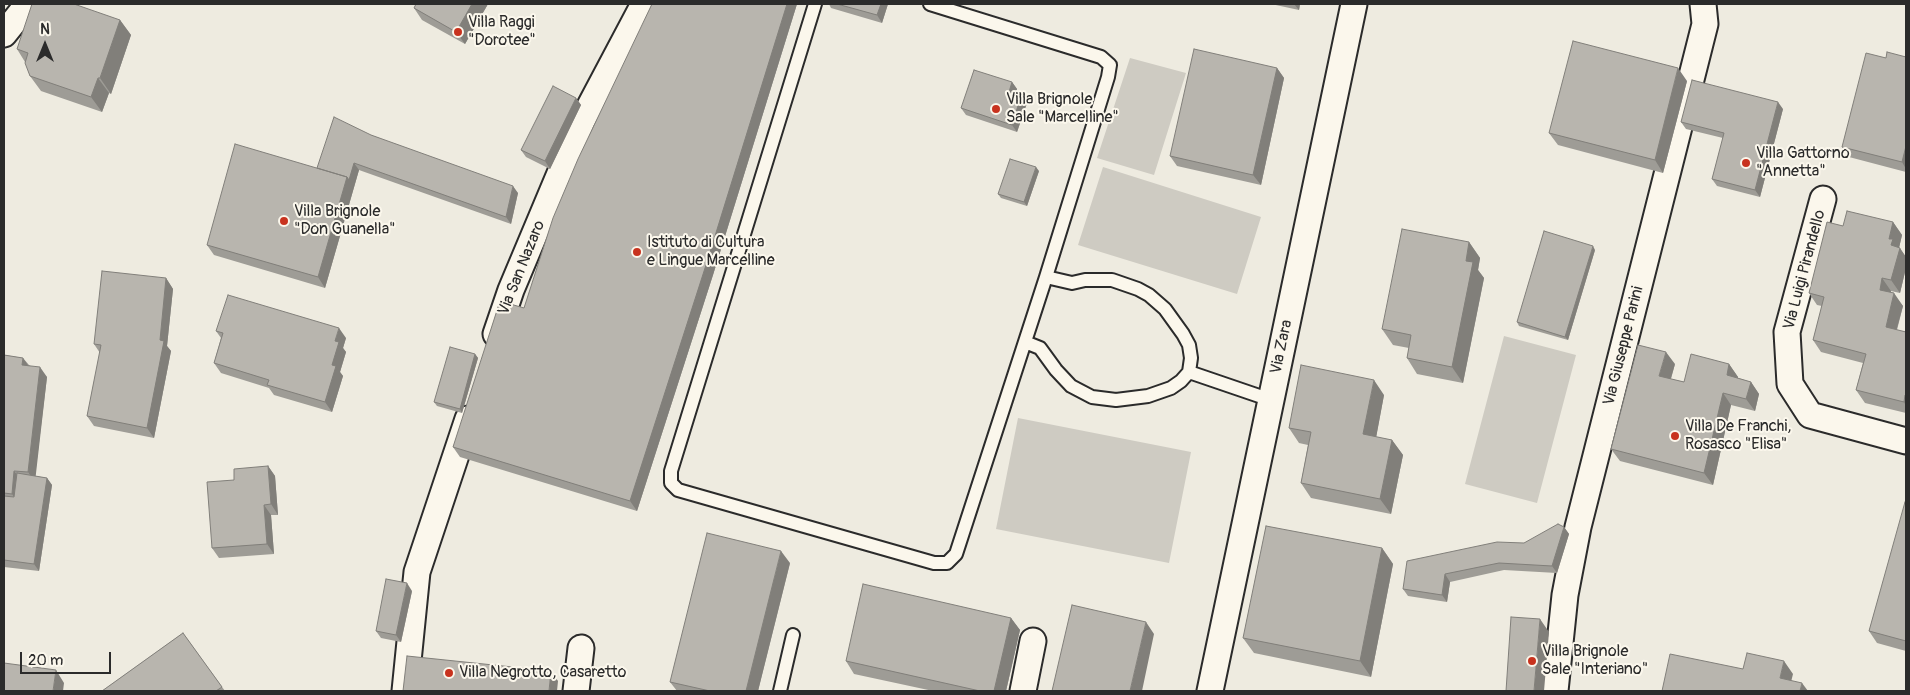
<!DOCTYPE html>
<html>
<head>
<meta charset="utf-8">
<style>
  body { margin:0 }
  #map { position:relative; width:1910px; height:695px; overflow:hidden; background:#eeebe0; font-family:Pangolin,sans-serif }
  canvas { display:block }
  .frame { position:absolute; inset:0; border:5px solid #2b2b2b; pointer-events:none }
  .north { position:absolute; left:20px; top:20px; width:50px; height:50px; -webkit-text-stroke:4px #fbf7ec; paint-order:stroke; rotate:0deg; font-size:14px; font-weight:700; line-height:20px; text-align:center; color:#2b2b2b }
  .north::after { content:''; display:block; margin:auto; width:18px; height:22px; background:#2b2b2b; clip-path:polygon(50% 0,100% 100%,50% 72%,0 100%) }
  .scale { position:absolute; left:20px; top:652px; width:91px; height:22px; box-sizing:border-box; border:2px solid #2b2b2b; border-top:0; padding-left:6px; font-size:15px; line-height:18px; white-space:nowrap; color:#2b2b2b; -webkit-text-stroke:4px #fbf7ec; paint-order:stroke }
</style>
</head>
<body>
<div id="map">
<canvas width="1910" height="695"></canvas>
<div class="frame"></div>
<div class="north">N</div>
<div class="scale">20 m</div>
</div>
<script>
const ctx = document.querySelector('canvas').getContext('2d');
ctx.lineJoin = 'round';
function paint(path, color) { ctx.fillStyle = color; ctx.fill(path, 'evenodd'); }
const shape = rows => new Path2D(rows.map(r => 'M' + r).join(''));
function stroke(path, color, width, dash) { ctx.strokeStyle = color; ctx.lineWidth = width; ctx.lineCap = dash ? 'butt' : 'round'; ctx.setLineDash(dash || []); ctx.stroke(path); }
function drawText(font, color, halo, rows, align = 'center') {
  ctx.font = font + ' Pangolin,sans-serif'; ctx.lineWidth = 4; ctx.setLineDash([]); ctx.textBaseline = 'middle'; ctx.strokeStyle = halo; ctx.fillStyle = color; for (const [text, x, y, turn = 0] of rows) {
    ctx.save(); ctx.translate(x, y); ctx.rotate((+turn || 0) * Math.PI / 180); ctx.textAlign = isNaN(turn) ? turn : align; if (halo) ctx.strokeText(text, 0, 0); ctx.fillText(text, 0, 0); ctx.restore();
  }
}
paint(shape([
  [1130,58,1186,73,1154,175,1097,158],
  [1103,167,1261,217,1237,294,1078,245],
  [1504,336,1576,355,1537,503,1465,484],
  [1018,418,1191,452,1169,563,996,529]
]), '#cecbc2');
const service = shape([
  [815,4,671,471,671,483,678,490,934,563,947,563,956,554,1046,277,1108,77,1110,65,1101,57,930,4],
  [1025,342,1040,348,1056,370,1071,386,1092,397,1116,400,1148,396,1171,388,1181,381,1189,372,1191,358,1189,345,1183,334,1165,309,1149,295,1138,289,1112,280,1085,280,1072,283,1046,277],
  [1189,372,1271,400],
  [780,691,793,635]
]);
const minor = shape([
  [4,34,28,4],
  [1823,199,1787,332,1790,384,1810,415,1906,441],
  [496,334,511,290,582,121,644,4],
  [405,691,417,572,468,419],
  [576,691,581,648],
  [1023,691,1033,641],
  [1210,691,1354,4],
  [1555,691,1565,595,1578,527,1705,24,1703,4]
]);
stroke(service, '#2b2b2b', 16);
stroke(minor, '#2b2b2b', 29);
stroke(service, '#fbf7ec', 12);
stroke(minor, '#fbf7ec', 25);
paint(shape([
  [488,4,465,44,422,20,414,8],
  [652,4,797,4,713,275,637,511,460,457,453,447,524,308],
  [829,4,888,4,882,23,831,8],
  [1271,4,1300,4,1299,10],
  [120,20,131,35,111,94,109,93,102,112,41,91,30,76,25,62,17,49],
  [1906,57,1906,172,1849,157,1842,147],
  [1277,68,1284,78,1261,185,1177,166,1170,156],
  [1687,81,1663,173,1558,145,1549,133],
  [1012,82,1017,89,1016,94,1027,103,1017,132,966,115,961,108],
  [576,98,581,105,550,169,526,157,521,150],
  [1783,109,1760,197,1717,186,1712,179,1723,138,1686,129,1681,122],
  [371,135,518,193,511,224,359,170,325,288,214,255,207,245,317,168],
  [1039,171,1027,206,1001,198,998,194],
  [1893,222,1902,235,1899,248,1906,257,1906,268,1900,293,1891,291,1891,292,1903,306,1897,330,1906,332,1906,330,1906,413,1865,403,1856,390,1863,363,1821,352,1813,340,1822,306,1817,305,1809,293,1843,226],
  [1469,242,1480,258,1478,270,1484,278,1463,383,1417,374,1407,358,1409,348,1393,345,1382,329],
  [1595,250,1568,340,1519,326,1517,322],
  [166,278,173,289,167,346,171,351,154,438,94,426,87,416,100,353,94,344],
  [216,331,346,338,343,348,346,352,340,372,343,376,332,412,274,395,269,388,221,373,214,363,221,338],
  [4,354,5,355,23,358,29,365,47,377,35,476,47,478,52,485,39,571,4,567],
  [475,354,478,358,462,413,437,406,434,402],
  [1675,364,1671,379,1684,382,1729,364,1738,377,1738,378,1751,382,1759,394,1755,411,1731,405,1713,485,1620,461,1611,449],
  [1384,395,1376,437,1392,440,1403,455,1391,514,1311,498,1301,483,1308,445,1299,443,1289,428],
  [268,466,275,476,278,515,271,515,274,554,219,558,212,548,234,480],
  [1906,502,1906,651,1877,643,1869,631],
  [1564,527,1569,534,1557,573,1504,570,1450,582,1447,602,1408,596,1403,589,1524,543],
  [1382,548,1393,564,1371,677,1254,653,1243,638],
  [790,563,758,691,677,691,670,682],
  [412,591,401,642,381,638,376,631],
  [1011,618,1020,630,1006,691,933,691,854,674,846,661],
  [183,633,225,691,102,691]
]), '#9e9c96');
paint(shape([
  [472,4,488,4,465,44,456,32],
  [787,4,797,4,713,275,637,511,630,501],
  [881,4,888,4,882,23,877,15],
  [1294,4,1300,4,1299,10],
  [120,20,131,35,111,94,100,78],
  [1277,68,1284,78,1261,185,1253,175],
  [1678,68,1687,81,1663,173,1655,160],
  [98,78,109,93,102,112,91,97],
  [1012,82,1017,89,1014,99,1009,92],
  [1021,96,1027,103,1017,132,1012,125],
  [576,98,581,105,550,169,545,161],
  [1778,102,1783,109,1760,197,1755,190],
  [1906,146,1906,169,1902,162],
  [354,163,359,170,325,288,318,277,347,177],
  [1036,167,1039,171,1027,206,1024,202],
  [513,186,518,193,511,224,506,217],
  [1893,222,1902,235,1899,248,1900,248,1906,257,1906,268,1900,293,1891,280,1891,245,1889,239],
  [1469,242,1480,258,1478,270,1484,278,1463,383,1452,367,1466,261],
  [1593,246,1595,250,1568,340,1565,337],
  [166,278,173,289,167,346,171,351,154,438,147,428,160,340],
  [1882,278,1891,291,1888,302,1880,290],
  [1894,293,1903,306,1894,339,1886,327],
  [339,328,346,338,343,348,346,352,340,372,343,376,332,412,325,402,332,365,335,341],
  [1666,352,1675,364,1668,388,1659,376],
  [475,354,478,358,462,413,460,409],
  [23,358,30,368,22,365],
  [1729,364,1738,377,1735,387,1727,375],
  [40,367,47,377,35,482,28,472],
  [1374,380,1384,395,1374,449,1363,434],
  [1751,382,1759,394,1755,411,1746,399],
  [1723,393,1731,405,1713,485,1704,473],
  [1905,395,1906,396,1906,406,1904,402],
  [1392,440,1403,455,1391,514,1380,499],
  [268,466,275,476,278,515,271,504],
  [14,471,22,481,19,504,12,494],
  [47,478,52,485,39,571,34,564],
  [264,505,271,515,274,554,267,544],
  [1564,527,1569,534,1557,573,1552,566],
  [1382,548,1393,564,1371,677,1360,661],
  [781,551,790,563,758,691,746,691],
  [1445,574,1450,582,1447,602,1442,595],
  [407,583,412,591,401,642,396,635],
  [1011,618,1020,630,1006,691,994,691],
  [1540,619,1549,632,1544,691,1534,691],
  [1146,622,1154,634,1142,691,1130,691],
  [1784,661,1793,674,1789,690,1780,678],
  [56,670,64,683,63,691,53,691],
  [551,671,558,681,557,691,549,691],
  [1802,683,1808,691,1800,691]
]), '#817f7a');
const building = shape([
  [32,4,74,4,120,20,100,78,98,78,91,97,30,76,25,63,28,53,17,49,32,4],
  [416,4,472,4,456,32,414,8,416,4],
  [652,4,787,4,706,265,630,501,453,447,500,301,524,308,553,218,578,159,652,4],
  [837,4,881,4,877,15,837,4],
  [1573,41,1678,68,1655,160,1549,133,1573,41],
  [1194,49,1277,68,1253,175,1170,156,1194,49],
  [1887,52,1906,57,1906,146,1902,162,1842,147,1866,53,1886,58,1887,52],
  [974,70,1012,82,1009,92,1021,96,1012,125,961,108,974,70],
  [1692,80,1778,102,1755,190,1712,179,1724,133,1681,122,1692,80],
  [553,86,576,98,545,161,521,150,553,86],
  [334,117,371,135,513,186,506,217,354,163,349,180,347,177,317,168,334,117],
  [235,144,347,177,318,277,207,245,235,144],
  [1010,159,1036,167,1024,202,998,194,1010,159],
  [1847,211,1893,222,1889,239,1893,239,1891,245,1900,248,1891,280,1882,278,1880,290,1894,293,1886,327,1906,332,1906,330,1906,395,1905,395,1904,402,1856,390,1866,354,1813,340,1824,297,1809,293,1827,222,1843,226,1847,211],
  [1402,229,1469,242,1466,261,1473,262,1452,367,1407,358,1411,335,1382,329,1402,229],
  [1544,231,1593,246,1565,337,1517,322,1544,231],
  [102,271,166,278,160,340,164,341,147,428,87,416,101,345,94,344,102,271],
  [228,295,339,328,335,341,339,342,332,365,336,366,325,402,267,385,269,380,214,363,223,333,216,331,228,295],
  [1638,345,1666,352,1659,376,1684,382,1691,354,1729,364,1727,375,1751,382,1746,399,1723,393,1704,473,1611,449,1638,345],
  [450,347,475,354,460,409,434,402,450,347],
  [4,355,23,358,22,365,40,367,28,472,14,471,12,494,4,493,4,355],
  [1301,365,1374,380,1363,434,1392,440,1380,499,1301,483,1311,432,1289,428,1301,365],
  [268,466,271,504,264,505,267,544,212,548,207,482,234,480,234,469,268,466],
  [17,473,47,478,34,564,4,560,4,496,14,497,17,473],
  [1905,502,1906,502,1906,641,1869,631,1905,502],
  [1558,524,1564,527,1552,566,1499,563,1445,574,1442,595,1403,589,1407,561,1497,542,1524,543,1558,524],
  [1266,526,1382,548,1360,661,1243,638,1266,526],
  [707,533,781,551,746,691,710,691,670,682,707,533],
  [386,579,407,583,396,635,376,631,386,579],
  [863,584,1011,618,994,691,980,691,846,661,863,584],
  [1072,605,1146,622,1130,691,1052,691,1072,605],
  [1511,617,1540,619,1534,691,1506,691,1511,617],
  [183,633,222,687,216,691,102,691,183,633],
  [1747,653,1784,661,1780,678,1802,683,1800,691,1662,691,1670,654,1743,669,1747,653],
  [407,656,551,671,549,691,403,691,407,656],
  [4,663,56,670,53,691,4,691,4,663]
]);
paint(building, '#b8b5ae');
stroke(building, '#817f7a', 1);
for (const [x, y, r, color] of [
  [458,32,5,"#c8321e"],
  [996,109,5,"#c8321e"],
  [1746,163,5,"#c8321e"],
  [284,221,5,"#c8321e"],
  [637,252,5,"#c8321e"],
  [1675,436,5,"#c8321e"],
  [1532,661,5,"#c8321e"],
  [449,673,5,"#c8321e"]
]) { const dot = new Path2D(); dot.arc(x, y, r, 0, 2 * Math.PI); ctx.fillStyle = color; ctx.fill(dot); stroke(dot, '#fbf7ec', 2); }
drawText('16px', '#2b2b2b', '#fbf7ec', [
  ["Villa Raggi",468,23],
  ["\"Dorotee\"",468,41],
  ["Villa Brignole",1006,100],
  ["Sale \"Marcelline\"",1006,118],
  ["Villa Gattorno",1756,154],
  ["\"Annetta\"",1756,172],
  ["Villa Brignole",294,212],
  ["\"Don Guanella\"",294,230],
  ["Istituto di Cultura",647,243],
  ["e Lingue Marcelline",647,261],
  ["Villa De Franchi,",1685,427],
  ["Rosasco \"Elisa\"",1685,445],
  ["Villa Brignole",1542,652],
  ["Sale \"Interiano\"",1542,670],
  ["Villa Negrotto, Casaretto",459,673]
], 'left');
drawText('16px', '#2b2b2b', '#fbf7ec', [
  ["Via San Nazaro",522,268,-68],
  ["Via Luigi Pirandello",1805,270,-75],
  ["Via Giuseppe Parini",1624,346,-76],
  ["Via Zara",1282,347,-78]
]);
</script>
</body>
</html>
